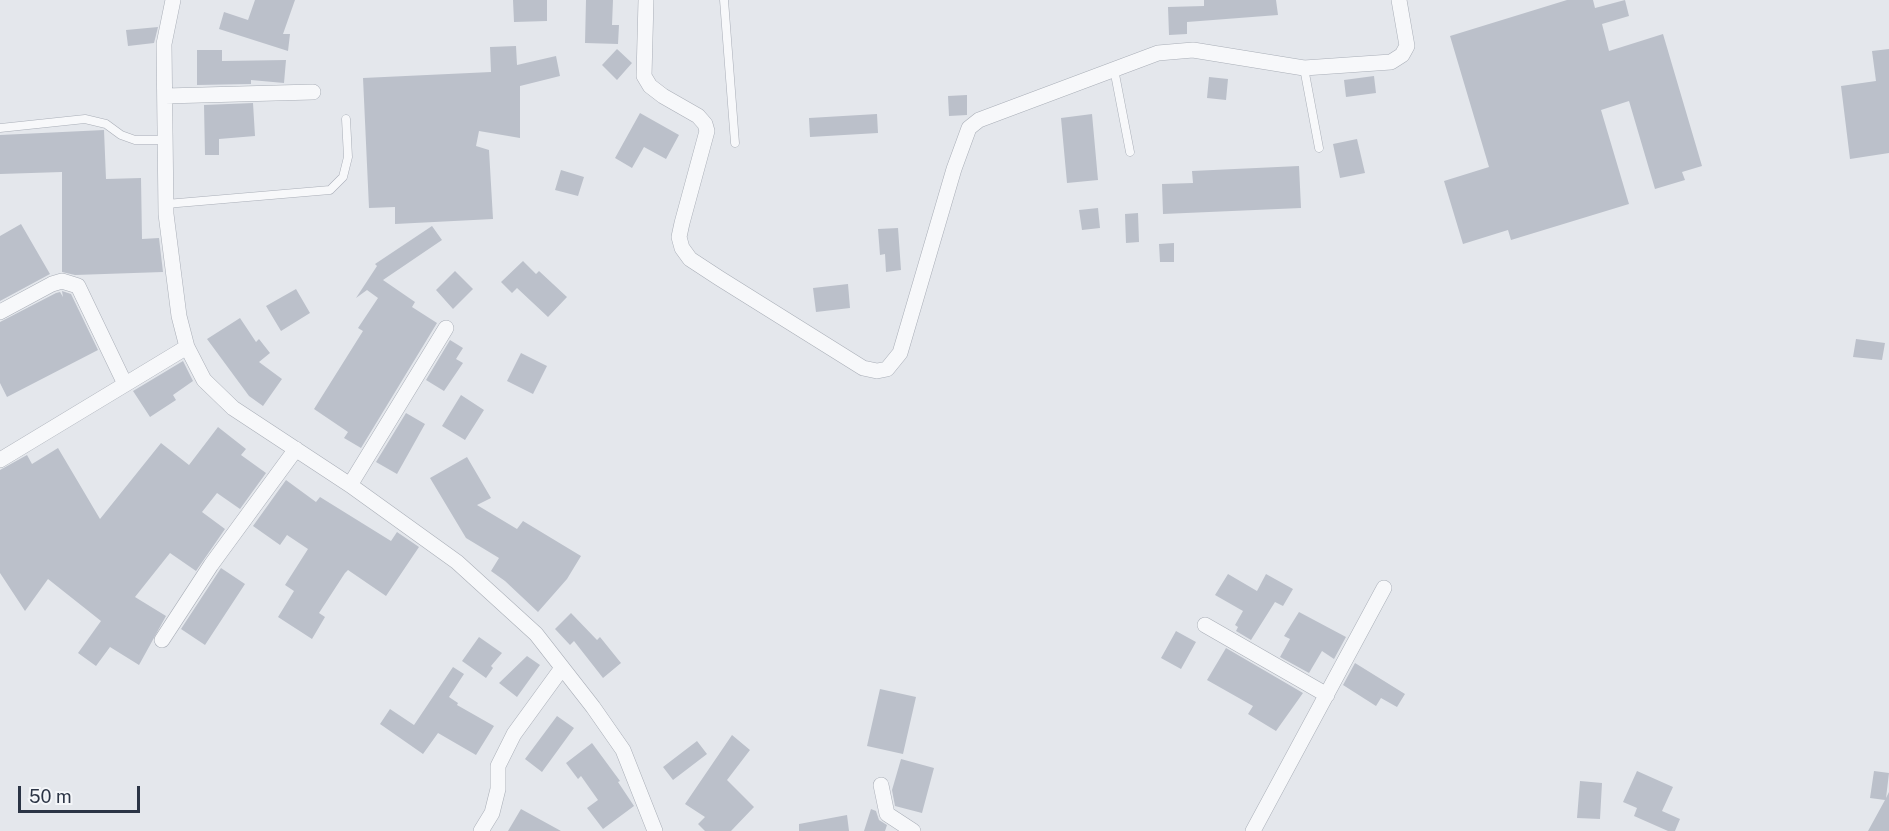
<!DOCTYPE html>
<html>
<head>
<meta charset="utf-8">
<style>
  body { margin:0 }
  #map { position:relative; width:1889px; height:831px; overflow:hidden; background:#e4e7ec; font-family:"Public Sans",sans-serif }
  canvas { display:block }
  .scale { position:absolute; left:18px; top:786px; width:122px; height:27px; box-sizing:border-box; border:3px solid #2b3445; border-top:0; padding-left:8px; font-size:18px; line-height:21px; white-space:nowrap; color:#2b3445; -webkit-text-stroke:4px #f4f6f9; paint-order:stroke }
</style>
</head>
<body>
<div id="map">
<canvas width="1889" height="831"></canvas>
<div class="scale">50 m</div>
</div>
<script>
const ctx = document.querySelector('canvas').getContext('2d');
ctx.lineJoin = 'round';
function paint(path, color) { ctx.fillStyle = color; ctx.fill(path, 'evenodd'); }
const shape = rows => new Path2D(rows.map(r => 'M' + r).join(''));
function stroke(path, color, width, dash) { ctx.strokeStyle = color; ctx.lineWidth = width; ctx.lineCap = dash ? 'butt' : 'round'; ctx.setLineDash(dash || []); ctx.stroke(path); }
paint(shape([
  [255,0,295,0,283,34,290,34,288,51,219,29,224,12,248,20],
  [513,0,547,0,547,21,514,22],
  [586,0,613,0,612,25,619,25,618,44,585,43],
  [1204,0,1276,0,1278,15,1187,22,1187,34,1169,35,1168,7,1204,6],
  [1567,0,1593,0,1595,8,1625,0,1629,16,1602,24,1609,51,1663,34,1702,166,1682,172,1685,180,1655,189,1629,101,1601,110,1629,204,1511,240,1508,230,1463,244,1444,181,1489,167,1450,36],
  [158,27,154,43,128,46,126,30],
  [516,46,517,65,556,56,560,76,520,86,520,138,479,131,476,146,489,150,493,219,395,224,395,207,369,208,363,78,491,72,490,47],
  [617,49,632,63,617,80,602,65],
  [1889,49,1889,153,1850,159,1841,86,1876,81,1872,51],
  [197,50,222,50,222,61,286,60,284,83,251,80,251,84,197,85],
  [1374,76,1376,93,1346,97,1344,80],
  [1209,77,1228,79,1226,100,1207,98],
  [967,95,967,115,949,116,948,96],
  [253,103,255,136,219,139,219,155,205,155,204,105],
  [640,113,679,135,666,159,644,147,632,168,615,158],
  [877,114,878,133,810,137,809,118],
  [1092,114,1098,180,1067,183,1061,118],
  [104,130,106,179,141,178,142,239,159,238,163,272,75,275,62,272,62,172,0,174,0,135],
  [1357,139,1365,173,1340,178,1333,144],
  [1299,166,1301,208,1163,214,1162,184,1193,183,1192,171],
  [561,170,584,177,578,196,555,190],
  [1098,208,1100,228,1082,230,1079,210],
  [1138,213,1139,242,1126,243,1125,214],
  [21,224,50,274,0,301,0,236],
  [432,226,442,240,383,280,415,302,412,307,437,323,361,448,344,438,348,432,314,409,363,331,358,328,378,298,367,290,356,298,377,266,375,264],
  [898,228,901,270,886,272,885,254,880,255,878,229],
  [1174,243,1174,262,1160,262,1159,244],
  [523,261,536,274,539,271,567,297,548,317,517,288,512,293,501,282],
  [455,271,473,289,453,309,436,290],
  [848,284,850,308,816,312,813,288],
  [296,289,310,313,281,331,266,306],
  [62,291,71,294,98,350,7,397,0,383,0,322,56,293,60,292,63,297],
  [240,318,256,342,259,339,270,353,259,362,282,379,263,406,249,396,207,339],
  [1856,339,1885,343,1882,360,1853,357],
  [450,340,463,348,456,359,463,363,444,391,426,380],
  [521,353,547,366,533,394,507,381],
  [183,361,193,381,173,395,176,400,150,417,133,391],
  [461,395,484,410,465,440,442,426],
  [406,413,425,424,397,474,376,462],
  [218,427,246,449,241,455,266,473,240,509,217,493,202,512,225,529,196,571,170,553,135,597,166,616,139,665,110,647,96,666,78,653,101,621,48,579,25,611,0,573,0,470,27,455,32,464,58,448,100,519,161,443,189,465],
  [467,457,491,498,477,505,517,529,523,521,581,556,567,579,538,612,505,581,491,571,499,558,466,538,430,478],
  [286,480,316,502,320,497,391,541,397,532,419,547,386,596,348,570,345,573,319,613,325,617,312,639,278,617,294,591,285,585,308,549,287,535,280,545,253,526],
  [221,568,245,584,205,645,181,629],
  [1228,574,1257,591,1266,574,1293,589,1283,606,1275,602,1251,640,1236,631,1238,627,1235,625,1243,611,1215,595],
  [1299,612,1346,637,1334,659,1322,651,1309,673,1280,657,1290,639,1284,636],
  [571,613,597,640,600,637,621,663,603,678,574,641,570,645,555,629],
  [1176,631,1196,642,1181,669,1161,658],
  [479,637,502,653,491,666,493,668,486,678,462,661],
  [1226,648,1303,693,1276,731,1248,714,1253,706,1207,680],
  [527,656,540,665,517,697,499,683],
  [1355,663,1405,694,1397,707,1381,698,1376,706,1343,685],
  [453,667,464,674,449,697,458,703,457,705,494,726,476,755,438,733,423,754,380,724,390,709,414,725],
  [880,689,916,697,903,754,867,746],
  [557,716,574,728,542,772,525,759],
  [732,735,750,750,727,780,754,807,731,831,705,831,698,824,705,817,685,804],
  [697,741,707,754,673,780,663,767],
  [592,743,620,781,618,782,634,806,603,829,587,808,598,800,581,776,578,779,566,763],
  [901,759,934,768,922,813,895,806,892,790],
  [1637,771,1673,787,1662,811,1680,819,1675,831,1668,831,1634,816,1637,808,1623,802],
  [1874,771,1889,773,1886,798,1889,792,1889,831,1868,831,1885,800,1870,798],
  [1580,781,1602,783,1600,819,1577,818],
  [521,809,561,831,508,831],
  [871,809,876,811,879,820,887,825,885,831,864,831],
  [847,815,849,831,799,831,799,824]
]), '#bbc0ca');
const service = shape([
  [724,0,735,143],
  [1304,68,1319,148],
  [1114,69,1130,152],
  [0,128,85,119,106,124,121,135,135,140,165,140],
  [166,204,330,190,343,177,348,157,346,119]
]);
const minor = shape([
  [173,0,164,44,166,214,179,316,187,347,204,380,233,408,350,485,457,562,536,634,593,707,623,750,655,831],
  [646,0,644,76,650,86,663,96,698,116,705,124,707,131,682,223,679,237,682,248,690,259,719,278,863,368,877,371,887,369,900,353,954,169,969,128,979,120,1158,53,1193,50,1304,68,1391,62,1402,55,1407,46,1399,0],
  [165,96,313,92],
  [0,312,52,284,62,281,78,286,125,384],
  [0,460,187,347],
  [350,485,446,328],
  [1205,625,1327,695],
  [162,640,211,565,296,449],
  [881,785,887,814,913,831],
  [481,831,492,813,498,789,498,766,514,734,562,668],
  [1253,831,1384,588]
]);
stroke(service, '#a9aeb7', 9);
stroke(minor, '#a9aeb7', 16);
stroke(service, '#f7f8fa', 8);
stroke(minor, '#f7f8fa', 15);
</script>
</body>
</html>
